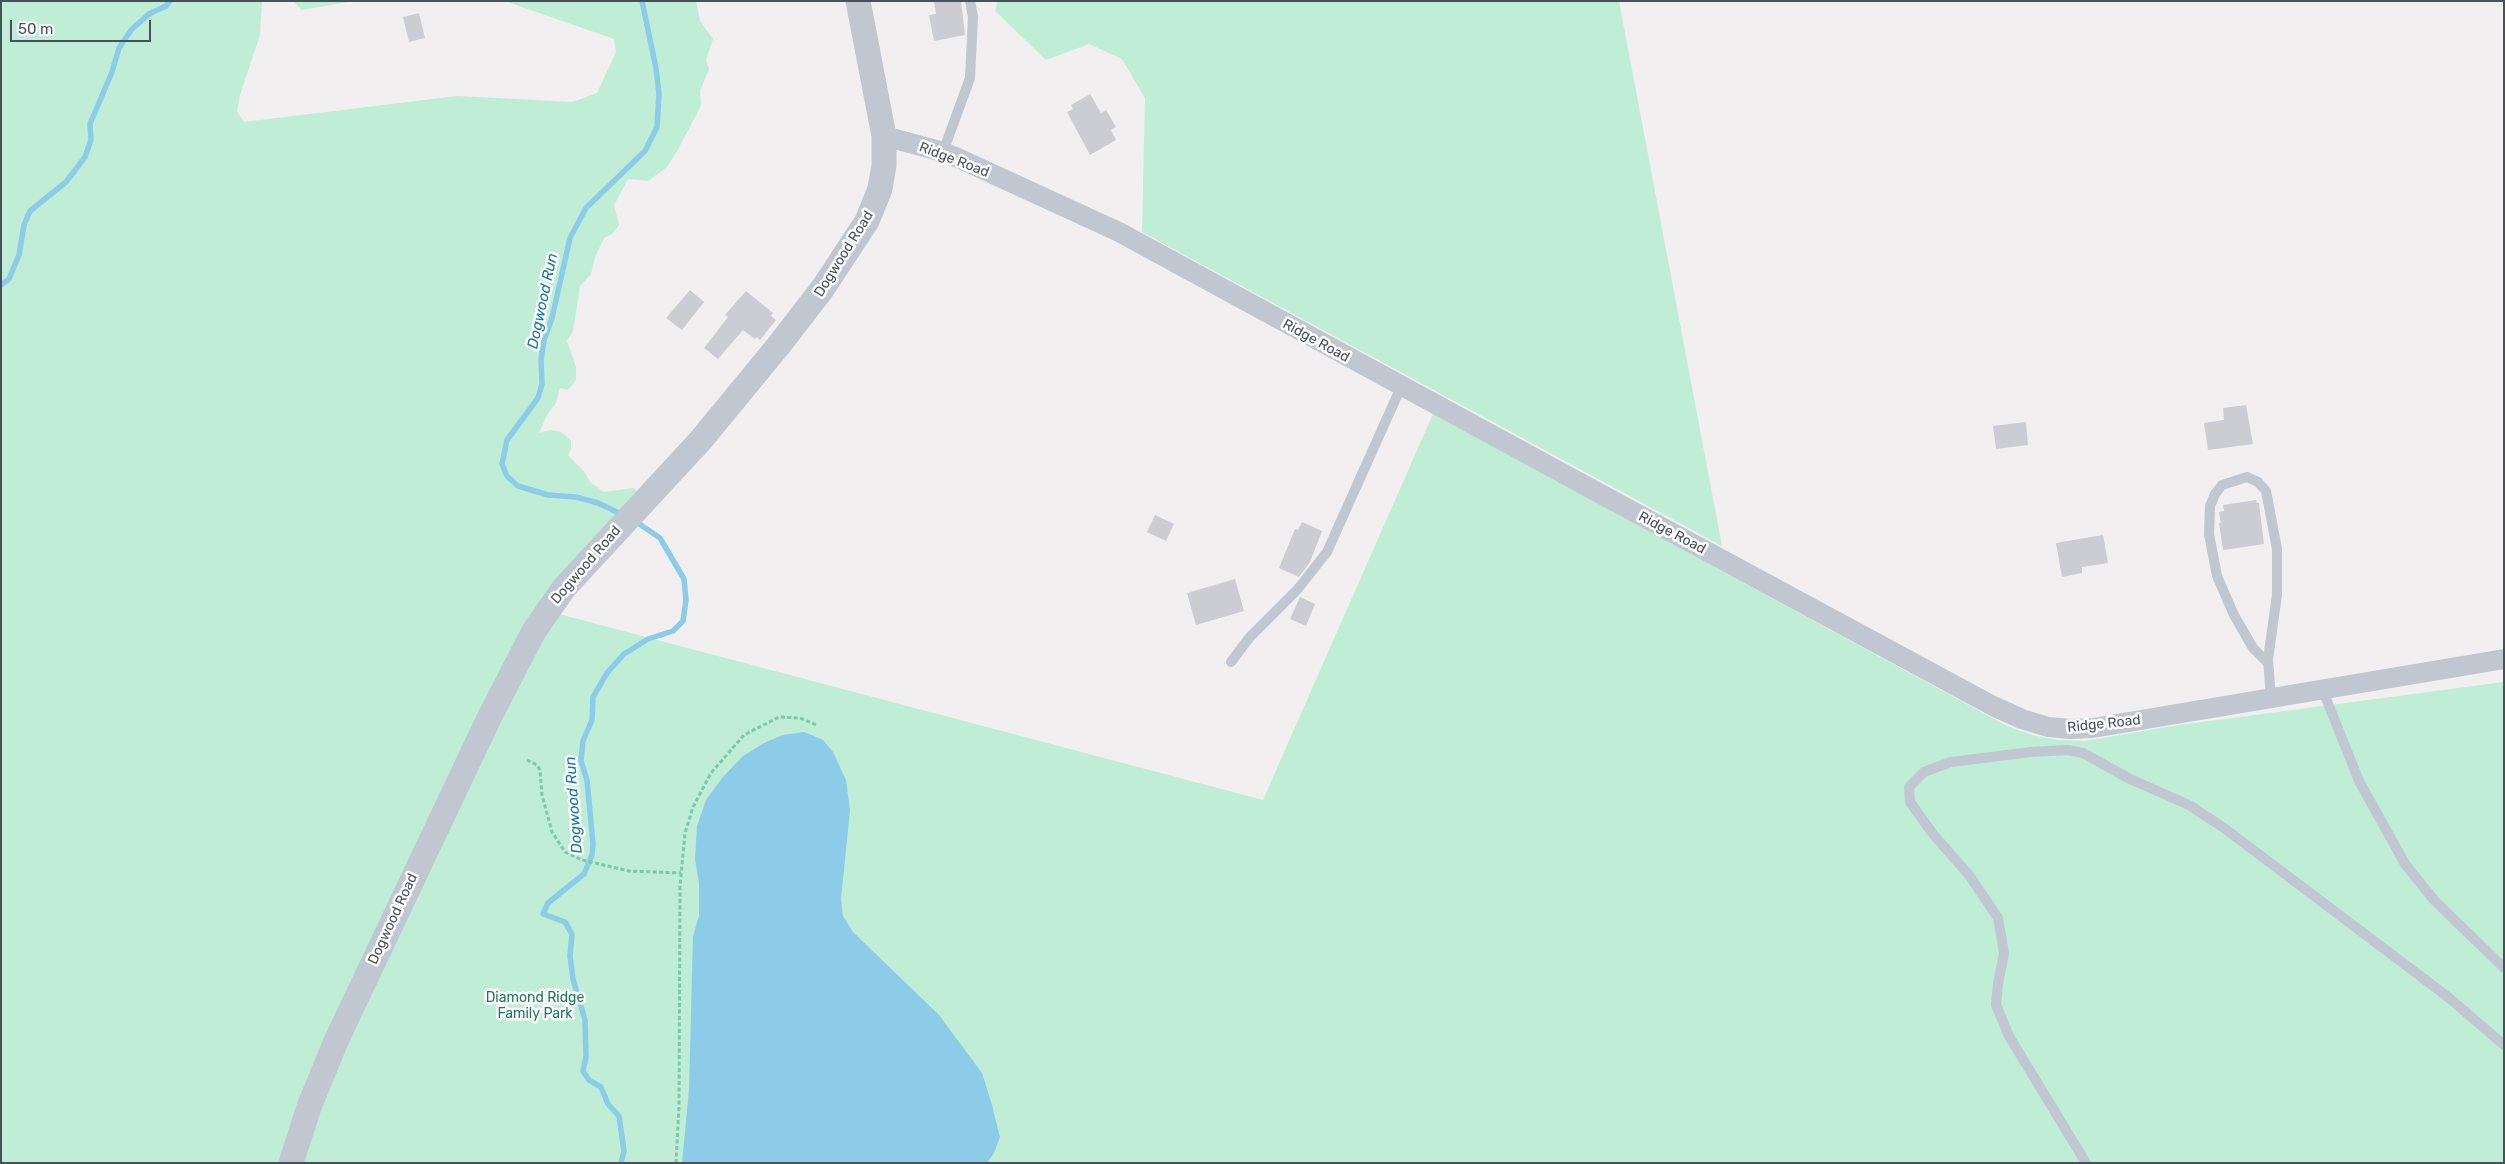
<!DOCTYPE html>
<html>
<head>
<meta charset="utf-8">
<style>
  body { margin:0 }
  #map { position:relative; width:2505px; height:1164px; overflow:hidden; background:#f1efef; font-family:Rubik,sans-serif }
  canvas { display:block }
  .frame { position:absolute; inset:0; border:2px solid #47505b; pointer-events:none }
  .scale { position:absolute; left:10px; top:20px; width:141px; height:22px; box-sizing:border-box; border:2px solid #47505b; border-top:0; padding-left:6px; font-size:15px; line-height:18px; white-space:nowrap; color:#47505b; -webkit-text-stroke:4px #fff; paint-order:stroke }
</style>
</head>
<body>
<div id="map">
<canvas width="2505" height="1164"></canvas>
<div class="frame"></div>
<div class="scale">50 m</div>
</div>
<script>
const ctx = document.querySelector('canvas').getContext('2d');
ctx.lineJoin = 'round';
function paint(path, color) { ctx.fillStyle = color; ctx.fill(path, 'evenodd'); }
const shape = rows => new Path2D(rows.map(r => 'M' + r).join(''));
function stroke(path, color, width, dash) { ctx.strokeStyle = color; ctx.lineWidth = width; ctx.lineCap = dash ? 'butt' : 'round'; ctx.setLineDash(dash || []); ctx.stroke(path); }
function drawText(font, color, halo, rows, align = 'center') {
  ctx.font = font + ' Rubik,sans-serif'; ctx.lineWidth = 5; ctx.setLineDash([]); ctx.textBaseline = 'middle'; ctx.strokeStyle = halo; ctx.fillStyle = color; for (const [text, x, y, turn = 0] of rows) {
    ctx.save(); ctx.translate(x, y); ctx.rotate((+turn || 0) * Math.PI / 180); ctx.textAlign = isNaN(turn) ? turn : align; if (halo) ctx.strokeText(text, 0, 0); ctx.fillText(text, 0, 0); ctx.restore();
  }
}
paint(shape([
  [1,1,262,1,260,35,240,95,237,111,244,122,457,96,573,102,597,93,616,52,614,39,505,1,696,1,700,21,713,39,706,60,709,69,700,91,701,106,677,151,667,167,648,181,628,179,614,205,619,225,612,234,604,238,595,257,591,274,580,286,573,331,567,341,576,367,576,380,568,390,560,388,556,403,547,415,539,433,551,430,561,432,571,441,571,449,568,455,585,473,590,482,604,492,634,488,638,493,554,588,281,1163,1,1163],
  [293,1,354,1,302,10],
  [998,1,1619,1,1722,546,1142,232,1145,98,1122,59,1089,44,1046,60,995,11],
  [1433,414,2007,726,2032,735,2058,740,2085,741,2179,725,2504,682,2504,1163,301,1163,315,1114,386,951,555,613,1263,800]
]), '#bfedd5');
paint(shape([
  [804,732,823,740,833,752,846,780,850,810,841,899,843,916,853,932,939,1015,982,1073,992,1105,1000,1137,994,1153,987,1163,682,1163,689,1090,693,936,699,916,699,883,695,860,697,826,706,800,722,778,743,756,764,743,783,735]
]), '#8dcce8');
stroke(shape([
  [1,285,9,279,19,255,24,225,30,211,66,182,85,157,91,140,90,124,112,72,119,48,132,29,149,14,166,6,170,1],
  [623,515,598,503,576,497,548,495,518,486,507,476,502,464,507,440,538,398,542,384,541,360,544,340,552,318,570,238,586,208,645,151,657,127,659,94,656,68,642,1],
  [621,1163,624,1151,619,1116,608,1104,601,1087,589,1080,583,1071,586,1057,585,1020,573,979,570,956,572,934,565,922,543,914,548,903,584,874,592,855,593,844,587,780,581,761,583,741,592,720,593,697,607,673,624,654,648,639,673,631,683,621,686,600,684,579,660,538,635,521]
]), '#8dcce8', 5.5);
paint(shape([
  [934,1,961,1,965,35,934,41,929,15,936,14],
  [419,13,425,38,409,42,403,17],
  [1090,94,1101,113,1106,110,1116,127,1111,130,1116,140,1090,155,1067,112,1073,109,1071,105],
  [690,290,704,302,682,330,666,318],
  [746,291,773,313,771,316,776,320,760,340,757,337,755,339,743,330,718,359,704,348,728,317,725,315],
  [2246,405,2253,444,2208,450,2204,423,2224,420,2223,408],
  [2026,422,2028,445,1996,449,1993,426],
  [2256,500,2257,503,2259,503,2264,544,2223,550,2219,523,2221,523,2219,512,2224,511,2223,505],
  [1155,515,1174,524,1166,541,1147,532],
  [1302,522,1322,531,1310,562,1299,577,1279,568,1295,529,1298,530],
  [2103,535,2108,563,2082,567,2082,573,2062,577,2056,543],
  [1235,579,1244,611,1196,625,1187,593],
  [1300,597,1315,604,1306,626,1290,619]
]), '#cccdd3');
stroke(shape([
  [527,760,537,765,540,770,542,795,548,817,552,832,565,852,582,860,629,871,681,873],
  [676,1163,679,1106,680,886,685,833,693,807,711,773,744,735,779,717,800,718,817,725]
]), '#78caaa', 3, [4, 2.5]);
stroke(shape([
  [943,152,970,78,973,17,970,1],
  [1231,662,1249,638,1297,590,1327,552,1401,387],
  [2268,663,2253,648,2234,615,2217,576,2209,534,2210,506,2215,494,2222,485,2247,477,2258,482,2266,491,2277,549,2277,595,2268,659,2271,699],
  [2323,691,2359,781,2405,864,2434,900,2504,968],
  [2086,1163,2009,1036,1996,1005,1998,984,2004,953,1998,918,1969,875,1933,834,1910,802,1909,787,1924,772,1951,762,2030,752,2068,750,2083,753,2130,779,2189,805,2224,828,2448,997,2504,1045]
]), '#c0c7d0', 10);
stroke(shape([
  [884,136,943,152,960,159,1119,232,1608,498,1993,706,2022,719,2048,727,2071,729,2093,728,2504,659]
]), '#c0c7d0', 20);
stroke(shape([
  [291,1163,309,1107,336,1041,490,716,534,631,564,588,700,441,779,345,823,288,867,221,880,189,884,165,884,136,858,1]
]), '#c0c7d0', 25);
drawText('14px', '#47505b', '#fff', [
  ["Ridge Road",954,160,21],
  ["Dogwood Road",844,254,-58],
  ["Ridge Road",1316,341,29],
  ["Ridge Road",1672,533,28],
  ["Dogwood Road",586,565,-49],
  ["Ridge Road",2104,724,-6],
  ["Dogwood Road",393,919,-65]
]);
drawText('14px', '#1b7a54', '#fff', [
  ["Diamond Ridge",535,998],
  ["Family Park",535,1014]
]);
drawText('italic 15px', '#1277a4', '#fff', [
  ["Dogwood Run",543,301,-78],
  ["Dogwood Run",574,805,-94]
]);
</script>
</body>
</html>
